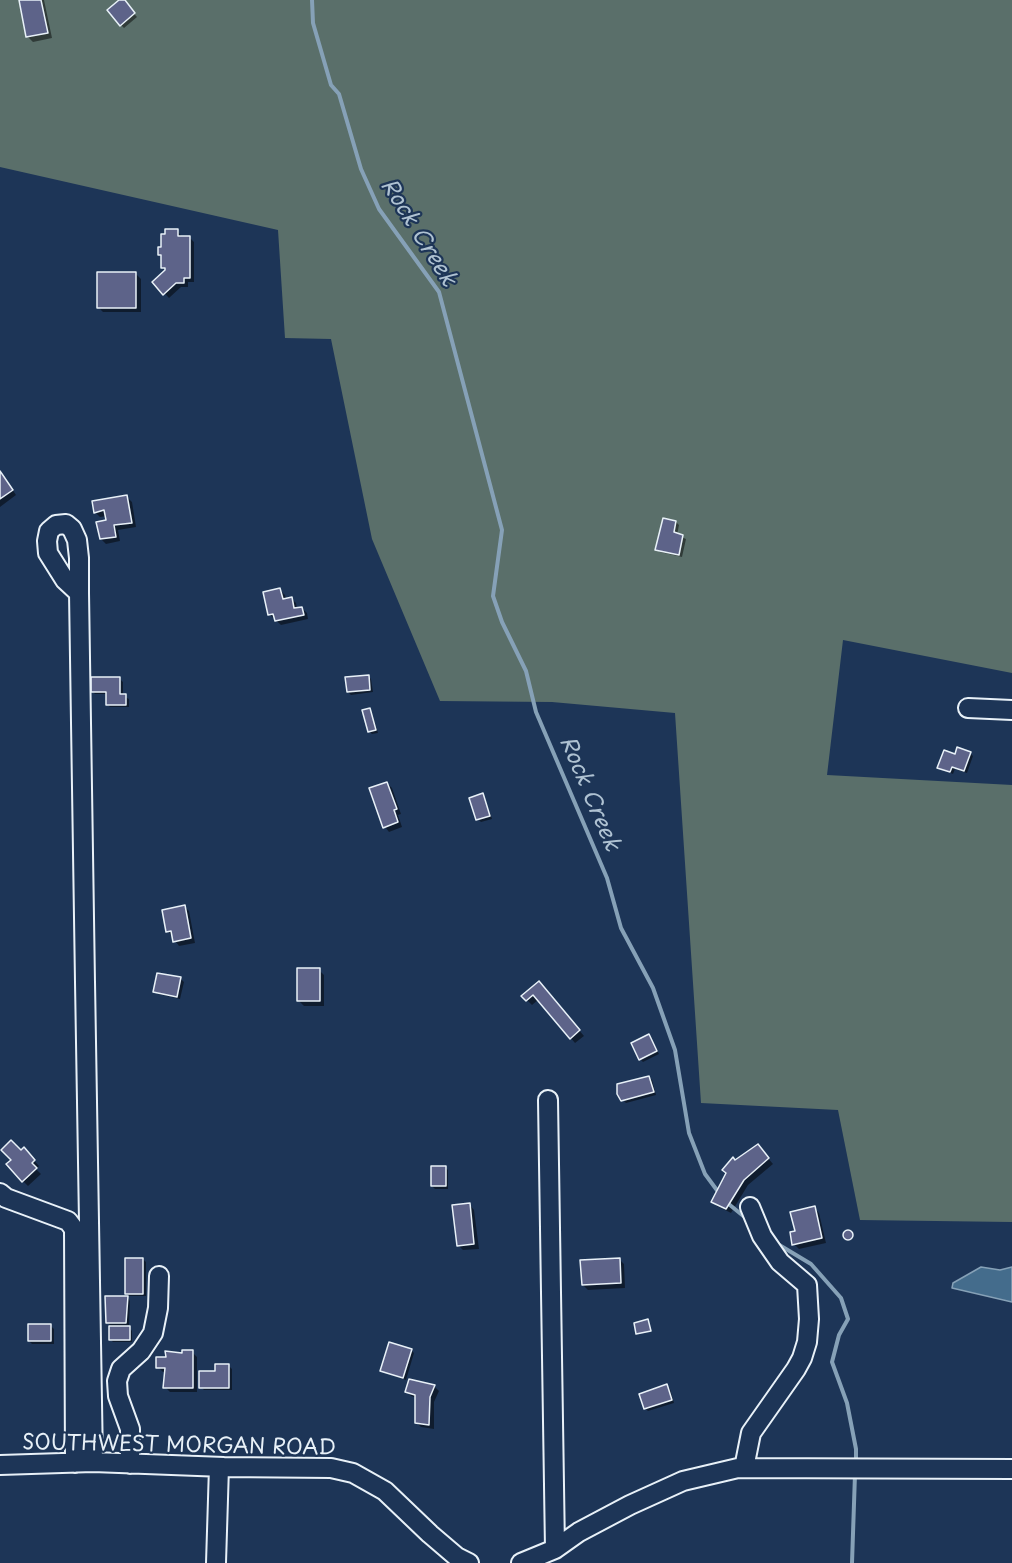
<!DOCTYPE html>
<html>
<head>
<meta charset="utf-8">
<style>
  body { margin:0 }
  canvas { display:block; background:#1d3557 }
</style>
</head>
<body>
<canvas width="1012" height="1563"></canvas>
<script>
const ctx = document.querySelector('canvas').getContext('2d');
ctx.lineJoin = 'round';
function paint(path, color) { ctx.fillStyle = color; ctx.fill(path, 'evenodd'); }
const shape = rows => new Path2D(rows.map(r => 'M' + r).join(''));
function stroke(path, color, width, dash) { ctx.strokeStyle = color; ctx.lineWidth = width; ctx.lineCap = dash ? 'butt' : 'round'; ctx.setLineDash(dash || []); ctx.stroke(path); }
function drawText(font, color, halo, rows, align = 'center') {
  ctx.font = font + ' "Playpen Sans",sans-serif'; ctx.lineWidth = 4.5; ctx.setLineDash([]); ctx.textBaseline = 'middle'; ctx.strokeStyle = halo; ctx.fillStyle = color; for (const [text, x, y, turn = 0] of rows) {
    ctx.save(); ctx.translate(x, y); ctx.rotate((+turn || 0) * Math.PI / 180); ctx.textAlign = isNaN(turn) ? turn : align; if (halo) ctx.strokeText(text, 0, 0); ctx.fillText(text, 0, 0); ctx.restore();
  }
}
paint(shape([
  [0,0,1012,0,1012,673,843,640,827,775,1012,785,1012,1222,860,1220,838,1110,701,1103,675,713,552,702,440,701,372,539,331,339,285,338,278,230,0,167]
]), '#5a6f6a');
const water = shape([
  [981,1267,1000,1270,1012,1267,1012,1302,952,1288,953,1283,981,1267]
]);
paint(water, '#446c8c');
stroke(water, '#86a1b7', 1.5);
paint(shape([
  [21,0,44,0,52,38,33,42,28,37],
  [121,0,137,17,124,28,121,25],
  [177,230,182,237,189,237,194,242,194,282,188,282,188,287,181,287,169,298,154,282,166,271,163,268,163,258,160,254],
  [136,274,141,279,141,312,103,312,98,307],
  [0,471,16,495,0,507],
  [127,497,132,502,136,527,118,530,120,541,106,544,101,539,108,521,107,516,100,517,95,512],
  [676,522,679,525,677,535,686,539,682,557,660,552,657,549],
  [280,590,285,595,286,599,291,598,296,603,297,609,302,608,307,613,308,619,281,625,269,614],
  [368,676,371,679,373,692,351,695,348,692],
  [120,679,123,682,123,696,129,699,129,707,110,707,107,704,107,694,95,694,92,691],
  [369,710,372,713,378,733,372,734,369,731],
  [970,753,973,756,967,773,955,769,953,774,939,768,956,756],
  [387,783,392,788,401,814,398,815,402,827,389,832,385,827],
  [482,795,485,798,492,819,481,822,478,819],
  [184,906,189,911,195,943,179,946,168,931],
  [319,970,324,975,324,1006,304,1006,299,1001],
  [181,979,184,982,180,999,158,994,155,991],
  [543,987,584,1036,575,1043,538,1000,532,1005,523,996],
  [651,1039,659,1054,643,1062,640,1059],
  [649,1077,652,1080,656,1095,626,1103,623,1100],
  [24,1149,39,1166,36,1169,41,1174,28,1186,23,1181,13,1160],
  [762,1151,773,1164,748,1185,731,1213,717,1206,712,1201,736,1161],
  [445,1167,448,1170,448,1189,435,1189,432,1186],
  [470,1205,474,1210,479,1249,463,1250,458,1245],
  [814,1208,819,1213,826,1243,799,1249,794,1244],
  '845.5 1236a3.5 3.5 0 1 1 7 0a3.5 3.5 0 1 1-7 0Z',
  [143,1259,146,1262,146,1296,129,1296,126,1293],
  [619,1259,624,1264,625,1288,588,1290,583,1285],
  [128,1298,130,1301,129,1325,127,1325,132,1331,132,1342,113,1342,110,1339,112,1327,107,1322],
  [51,1326,54,1329,54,1344,32,1344,29,1341],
  [411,1350,414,1353,406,1380,385,1373,382,1370],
  [192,1352,197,1357,197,1392,170,1392,165,1387,166,1372,163,1372,158,1367],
  [229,1366,232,1369,232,1390,204,1390,201,1387],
  [434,1386,439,1391,434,1402,434,1429,421,1427,416,1422,417,1398,411,1396,407,1392],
  [667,1386,670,1389,674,1403,648,1411,645,1408]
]), '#0007');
stroke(shape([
  [312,0,313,23,331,85,339,94,361,169,379,209,439,292,502,530,493,596,502,622,526,671,536,712,607,878,621,928,653,988,675,1050,689,1133,705,1174,719,1193],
  [725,1201,747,1219],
  [776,1243,811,1264,841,1298,848,1319,839,1335,832,1362,847,1403,856,1449,856,1463],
  [852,1563,855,1474]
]), '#86a1b7', 4);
const building = shape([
  [19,0,41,0,48,33,26,37,19,0],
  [119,0,125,0,135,13,120,26,107,10,119,0],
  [165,229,178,229,178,236,190,236,190,278,184,278,184,283,176,283,163,295,152,282,165,270,165,268,161,268,161,255,158,255,158,247,161,247,161,234,165,234,165,229],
  [97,272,136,272,136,308,97,308,97,272],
  [0,471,13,490,0,499,0,471],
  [127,495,132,523,114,525,116,537,100,539,96,522,106,520,104,510,94,513,92,501,127,495],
  [663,518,676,521,674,532,683,535,679,555,655,550,663,518],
  [280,588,283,599,292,597,294,608,302,607,304,615,275,621,273,614,268,615,263,592,280,588],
  [369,675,370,690,347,692,345,677,369,675],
  [91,677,120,677,120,694,126,694,126,705,106,705,106,692,91,692,91,677],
  [370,708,376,730,368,732,362,710,370,708],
  [957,747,971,752,964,771,952,767,950,772,937,768,944,750,955,754,957,747],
  [387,782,397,809,394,810,398,822,383,828,369,788,387,782],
  [483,793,490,816,476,820,469,798,483,793],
  [185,905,191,938,173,942,171,931,166,932,162,910,185,905],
  [297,968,320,968,320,1001,297,1001,297,968],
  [157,973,181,977,177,997,153,992,157,973],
  [539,981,580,1030,570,1039,533,995,526,1001,521,996,539,981],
  [649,1034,657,1051,639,1060,631,1043,649,1034],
  [649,1076,654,1092,621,1101,617,1094,617,1084,649,1076],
  [11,1140,21,1150,24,1147,35,1160,32,1163,37,1168,22,1182,6,1164,11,1160,1,1150,11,1140],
  [758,1144,769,1158,744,1180,726,1209,711,1202,726,1173,722,1170,733,1157,735,1160,758,1144],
  [431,1166,446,1166,446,1186,431,1186,431,1166],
  [470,1203,474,1244,457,1246,452,1205,470,1203],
  [815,1206,822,1238,792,1245,790,1232,795,1231,790,1212,815,1206],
  '843 1235a5 5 0 1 1 10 0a5 5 0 1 1-10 0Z',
  [125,1258,143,1258,143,1294,125,1294,125,1258],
  [620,1258,621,1283,582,1285,580,1260,620,1258],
  [105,1296,128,1296,126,1323,106,1323,105,1296],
  [648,1319,651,1331,636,1334,634,1323,648,1319],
  [28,1324,51,1324,51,1341,28,1341,28,1324],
  [109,1326,130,1326,130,1340,109,1340,109,1326],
  [389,1342,412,1349,403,1378,380,1371,389,1342],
  [182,1350,193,1350,193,1388,163,1388,165,1368,156,1368,156,1357,166,1357,165,1351,182,1353,182,1350],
  [215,1364,229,1364,229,1388,199,1388,199,1371,215,1371,215,1364],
  [409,1379,435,1385,430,1397,429,1425,415,1423,415,1395,405,1392,409,1379],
  [667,1384,672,1400,644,1409,639,1394,667,1384]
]);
paint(building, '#5d6389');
stroke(building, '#e8f1f8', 1.5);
const minor = shape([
  [79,593,65,580,48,553,47,541,49,531,56,525,66,524,72,529,77,540,79,558,79,593,85,982,93,1462],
  [968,708,1012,710],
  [548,1100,555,1549],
  [0,1193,6,1198,68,1221,74,1229,75,1463],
  [130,1464,130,1429,118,1396,117,1381,121,1369,141,1351,153,1333,158,1308,159,1276],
  [0,1465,93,1462,224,1467,331,1468,353,1473,385,1491,430,1534,457,1557,469,1563],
  [744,1468,751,1433,796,1369,802,1358,807,1342,809,1319,807,1285,780,1262,762,1236,750,1207],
  [216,1563,219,1467],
  [521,1563,555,1549,579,1532,630,1505,683,1481,738,1468,1012,1469]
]);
stroke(minor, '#e8f1f8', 22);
stroke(minor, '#1d3557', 18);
drawText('21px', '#e8f1f8', '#1d3557', [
  ["SOUTHWEST MORGAN ROAD",179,1446,1]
]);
drawText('italic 22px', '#afc2d2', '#1d3557', [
  ["Rock Creek",418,233,58],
  ["Rock Creek",589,794,67]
]);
</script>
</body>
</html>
